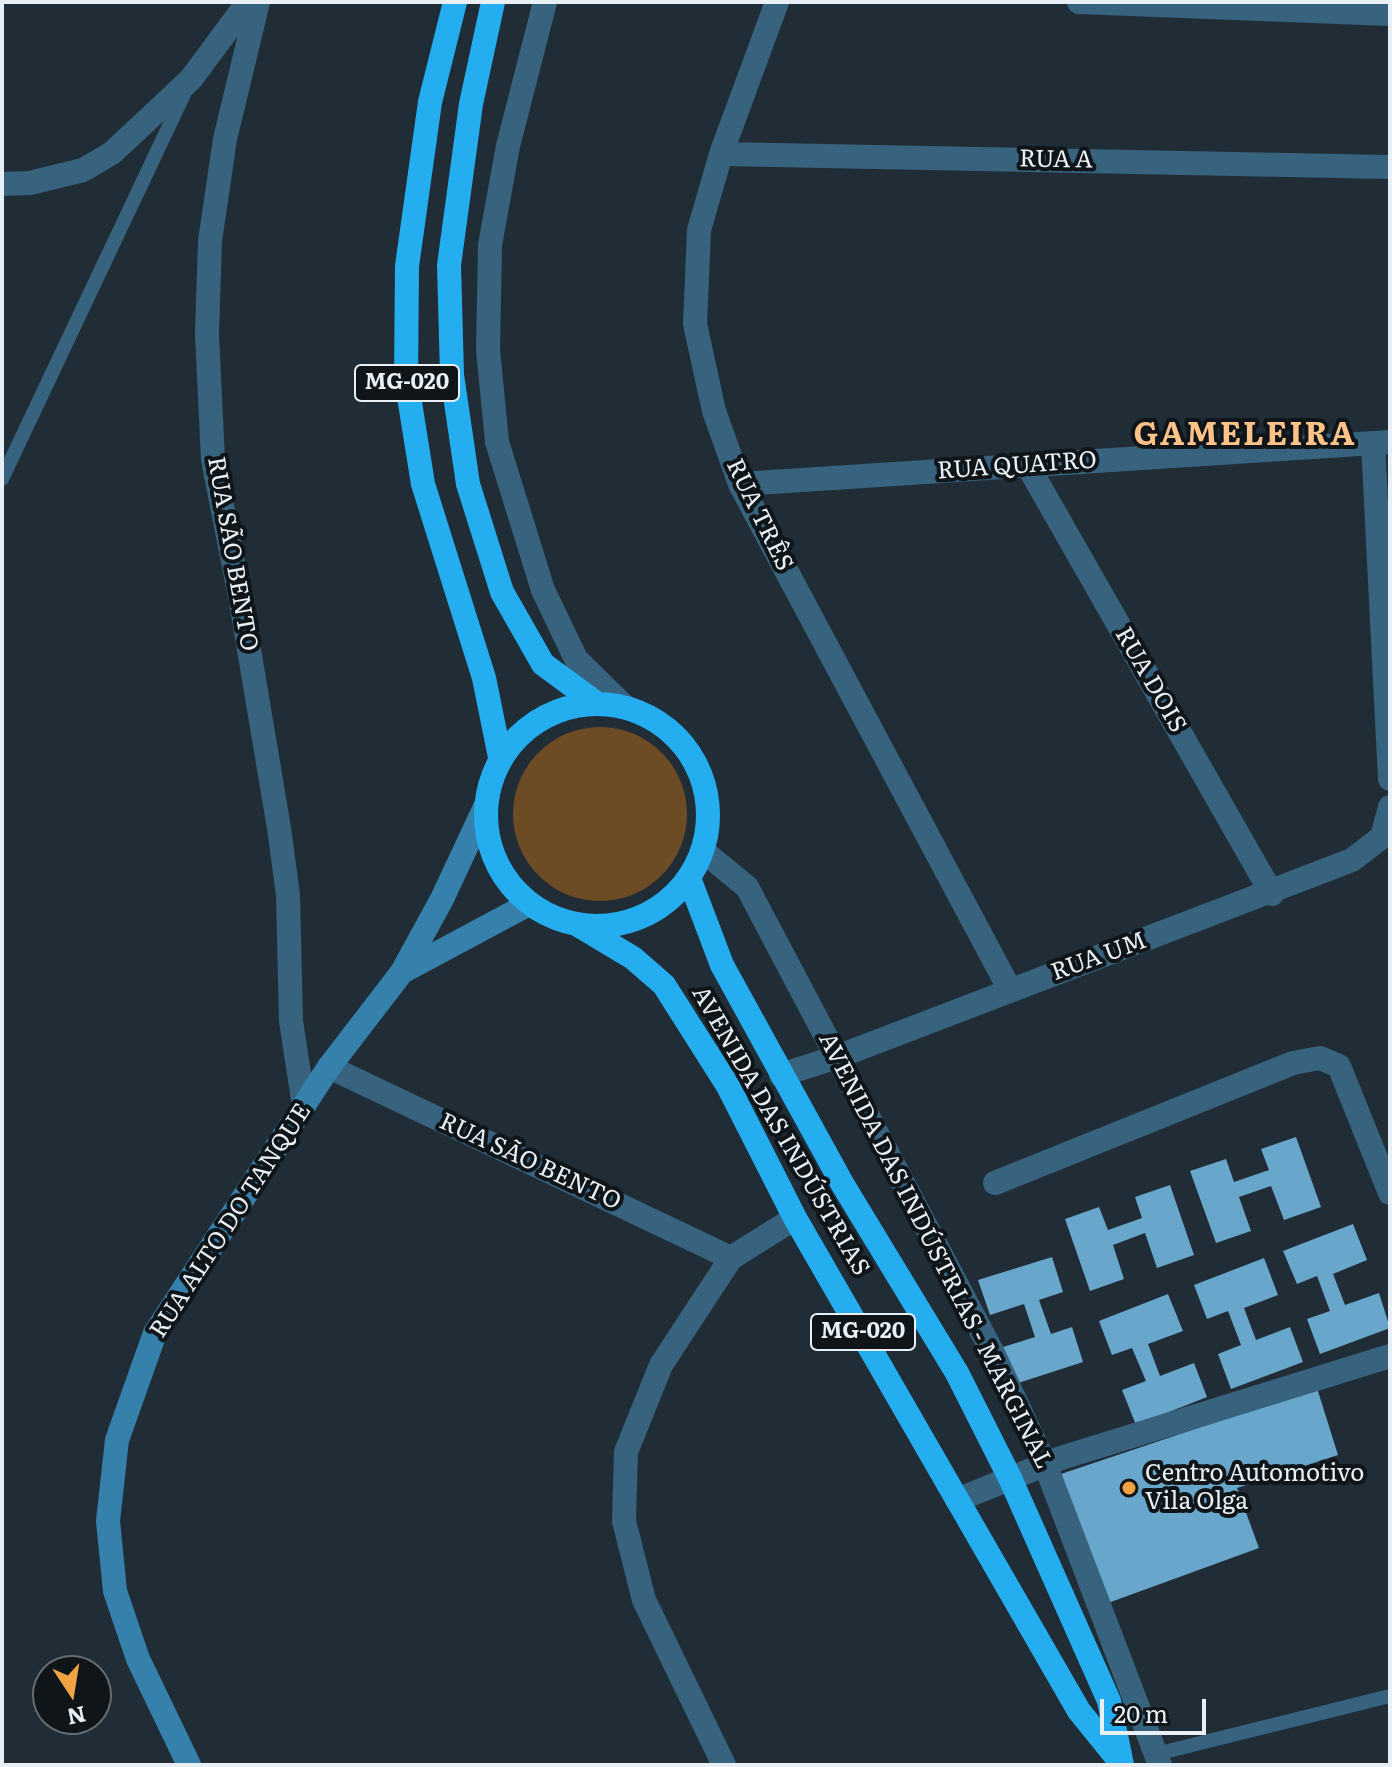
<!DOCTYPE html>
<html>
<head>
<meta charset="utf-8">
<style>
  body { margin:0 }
  #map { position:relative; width:1392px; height:1767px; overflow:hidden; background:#212d36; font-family:Literata,serif }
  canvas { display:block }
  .frame { position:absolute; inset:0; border:4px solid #e8f0f6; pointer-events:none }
  .north { position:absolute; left:32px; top:1655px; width:80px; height:80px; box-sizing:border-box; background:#0f1519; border:2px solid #666d71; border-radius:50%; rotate:168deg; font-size:22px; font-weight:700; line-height:32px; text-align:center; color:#e8f0f6 }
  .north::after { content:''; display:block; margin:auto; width:28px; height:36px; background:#f4a344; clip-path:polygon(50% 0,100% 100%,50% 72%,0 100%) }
  .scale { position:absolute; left:1100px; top:1699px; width:106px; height:36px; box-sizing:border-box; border:4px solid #e8f0f6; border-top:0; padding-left:10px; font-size:24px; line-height:28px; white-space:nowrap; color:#e8f0f6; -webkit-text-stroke:6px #0f1519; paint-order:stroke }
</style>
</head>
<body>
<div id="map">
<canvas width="1392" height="1767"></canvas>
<div class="frame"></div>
<div class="north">N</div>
<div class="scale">20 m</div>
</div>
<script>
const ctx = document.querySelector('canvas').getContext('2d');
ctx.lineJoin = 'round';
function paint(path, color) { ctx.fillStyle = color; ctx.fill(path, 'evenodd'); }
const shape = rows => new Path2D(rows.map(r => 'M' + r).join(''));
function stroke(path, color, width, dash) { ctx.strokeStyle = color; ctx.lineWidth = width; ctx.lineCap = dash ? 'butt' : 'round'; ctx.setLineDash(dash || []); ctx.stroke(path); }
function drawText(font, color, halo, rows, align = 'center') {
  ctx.font = font + ' Literata,serif'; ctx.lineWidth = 8; ctx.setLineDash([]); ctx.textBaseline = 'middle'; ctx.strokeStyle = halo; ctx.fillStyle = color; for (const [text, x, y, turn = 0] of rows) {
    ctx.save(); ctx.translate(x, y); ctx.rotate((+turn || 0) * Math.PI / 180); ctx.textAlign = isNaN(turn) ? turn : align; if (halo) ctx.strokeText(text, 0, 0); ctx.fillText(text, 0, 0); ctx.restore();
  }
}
paint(shape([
  '513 814a87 87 0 1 1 174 0a87 87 0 1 1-174 0Z'
]), '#6d4b25');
paint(shape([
  [1296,1137,1321,1207,1284,1220,1271,1186,1239,1197,1251,1231,1216,1243,1190,1171,1226,1159,1234,1182,1269,1170,1261,1149],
  [1170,1185,1194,1255,1157,1268,1145,1233,1113,1245,1124,1279,1090,1291,1065,1219,1099,1207,1108,1230,1142,1218,1135,1197],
  [1353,1224,1367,1260,1333,1274,1345,1305,1379,1293,1390,1328,1320,1354,1307,1319,1330,1311,1317,1276,1297,1284,1283,1251],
  [1052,1257,1063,1292,1039,1300,1051,1334,1072,1327,1083,1362,1012,1385,1000,1348,1035,1337,1024,1304,990,1315,978,1280],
  [1264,1258,1278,1295,1244,1308,1256,1340,1290,1327,1303,1362,1231,1389,1218,1354,1241,1345,1228,1311,1207,1319,1194,1285],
  [1168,1294,1183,1331,1148,1344,1160,1376,1194,1363,1207,1397,1136,1425,1122,1390,1146,1381,1132,1348,1112,1355,1099,1321],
  [1317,1388,1338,1455,1237,1488,1259,1548,1108,1603,1061,1474]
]), '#68a6cc');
stroke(shape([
  [2,479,186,90],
  [1156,1754,1390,1696]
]), '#37637e', 14);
stroke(shape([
  [258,2,225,139,210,241,207,334,213,460,241,602,279,828,288,895,291,1021,304,1106],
  [545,2,508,146,490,245,488,350,497,442,543,590,576,659,624,706],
  [777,2,721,154,699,230,695,324,714,411,740,484,1010,990],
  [1079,2,1390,14],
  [721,154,1390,167],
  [2,184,30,183,83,170,112,153,191,79,248,2],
  [1373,443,1390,779],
  [1028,466,1272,894],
  [740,484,1390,442],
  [703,851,747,887,994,1355,1045,1464,1160,1765],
  [329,1067,731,1258],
  [781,1075,837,1057,1352,860,1382,837,1390,807],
  [995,1183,1293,1063,1320,1058,1339,1066,1390,1193],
  [957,1500,1061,1458,1390,1356],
  [724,1765,644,1600,624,1521,626,1452,661,1365,731,1258,795,1218]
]), '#37637e', 24);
stroke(shape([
  [402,972,529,904],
  [189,1765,138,1659,115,1591,108,1521,117,1440,155,1333,329,1067,402,972,442,899,485,807]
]), '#3581ac', 24);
stroke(shape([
  [455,2,430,102,407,266,406,378,423,484,484,678,500,757],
  [493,2,471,104,449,265,452,375,468,484,502,592,543,664,596,703],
  '486 815a111 111 0 1 1 222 0a111 111 0 1 1-222 0Z',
  [689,878,722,965,843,1185,957,1373,1010,1478,1109,1701,1121,1760],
  [578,925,633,958,664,985,728,1086,795,1218,1079,1711,1122,1764]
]), '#24adef', 24);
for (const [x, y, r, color] of [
  [1129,1488,8,"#f4a344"]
]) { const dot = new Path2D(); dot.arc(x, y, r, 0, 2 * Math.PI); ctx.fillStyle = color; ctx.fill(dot); stroke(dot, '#0f1519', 3); }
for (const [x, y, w] of [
  [407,383,104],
  [863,1332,104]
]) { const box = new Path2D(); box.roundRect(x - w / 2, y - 18, w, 36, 6); ctx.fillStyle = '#0f1519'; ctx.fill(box); stroke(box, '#e8f0f6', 2); }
drawText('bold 22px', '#e8f0f6', null, [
  ["MG-020",407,383],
  ["MG-020",863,1332]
]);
drawText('24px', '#e8f0f6', '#0f1519', [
  ["RUA A",1056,160,1],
  ["RUA QUATRO",1017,466,-4],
  ["RUA TRÊS",759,515,64],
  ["RUA SÃO BENTO",232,554,80],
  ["RUA DOIS",1150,680,60],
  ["RUA UM",1099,957,-20],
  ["AVENIDA DAS INDÚSTRIAS",780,1131,60],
  ["RUA SÃO BENTO",530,1162,25],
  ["RUA ALTO DO TANQUE",231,1221,-57],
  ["AVENIDA DAS INDÚSTRIAS - MARGINAL",935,1251,63]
]);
drawText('24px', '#e8f0f6', '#0f1519', [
  ["Centro Automotivo",1145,1474],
  ["Vila Olga",1145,1502]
], 'left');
ctx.letterSpacing = '2px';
drawText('bold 32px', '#fdc388', '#0f1519', [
  ["GAMELEIRA",1245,436]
]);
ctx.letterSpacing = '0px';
</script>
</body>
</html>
